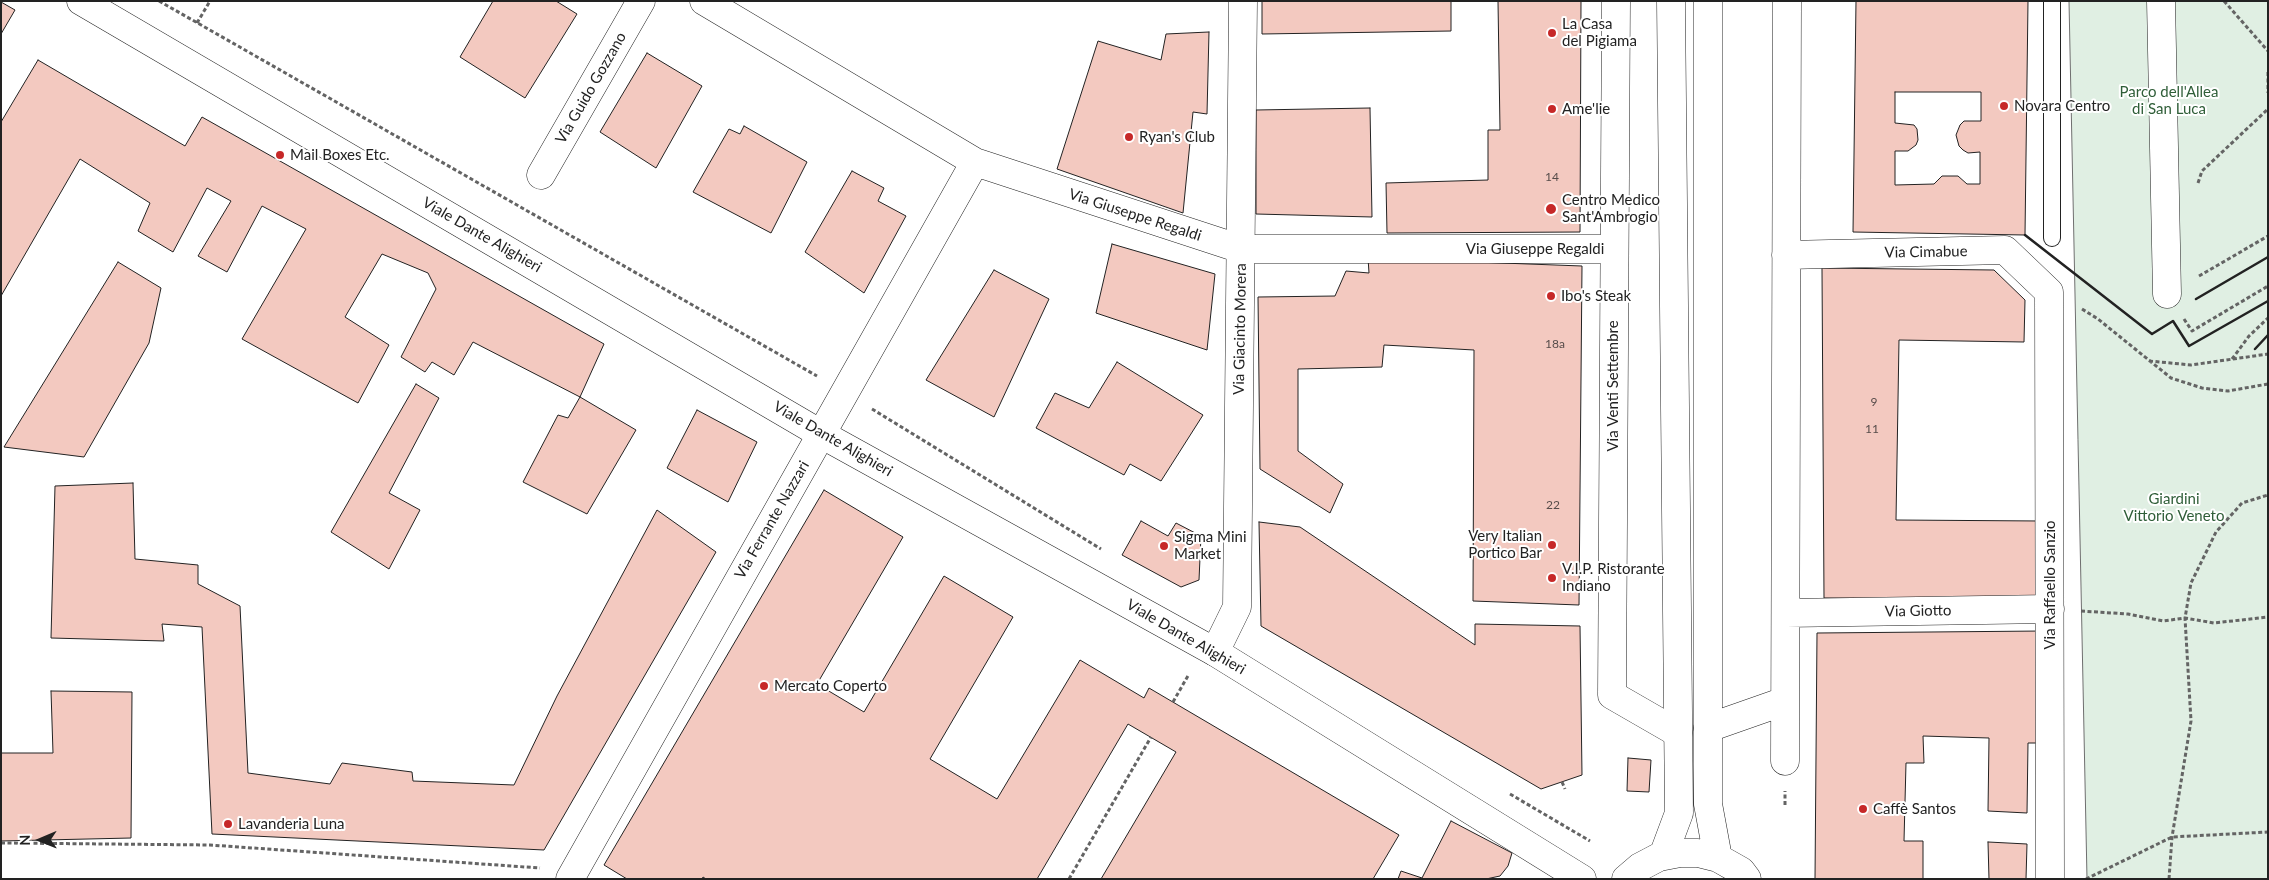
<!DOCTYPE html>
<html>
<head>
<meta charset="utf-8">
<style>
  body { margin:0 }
  #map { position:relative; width:2269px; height:880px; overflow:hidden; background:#fff; font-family:Lato,sans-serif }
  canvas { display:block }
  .frame { position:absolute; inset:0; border:2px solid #222; pointer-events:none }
  .north { position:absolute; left:15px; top:815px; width:50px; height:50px; -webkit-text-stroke:4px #fff; paint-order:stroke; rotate:269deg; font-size:14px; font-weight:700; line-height:20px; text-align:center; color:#222 }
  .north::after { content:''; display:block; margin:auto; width:18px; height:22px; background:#222; clip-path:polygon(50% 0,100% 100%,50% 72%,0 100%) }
</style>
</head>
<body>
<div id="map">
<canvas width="2269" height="880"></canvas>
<div class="frame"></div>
<div class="north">N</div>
</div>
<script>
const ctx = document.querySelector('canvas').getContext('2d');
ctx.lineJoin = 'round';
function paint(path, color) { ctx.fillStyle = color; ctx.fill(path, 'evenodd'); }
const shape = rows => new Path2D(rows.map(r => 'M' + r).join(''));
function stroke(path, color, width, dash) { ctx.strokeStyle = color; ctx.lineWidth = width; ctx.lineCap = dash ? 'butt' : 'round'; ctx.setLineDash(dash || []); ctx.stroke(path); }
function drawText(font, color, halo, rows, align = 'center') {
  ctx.font = font + ' Lato,sans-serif'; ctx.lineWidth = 4; ctx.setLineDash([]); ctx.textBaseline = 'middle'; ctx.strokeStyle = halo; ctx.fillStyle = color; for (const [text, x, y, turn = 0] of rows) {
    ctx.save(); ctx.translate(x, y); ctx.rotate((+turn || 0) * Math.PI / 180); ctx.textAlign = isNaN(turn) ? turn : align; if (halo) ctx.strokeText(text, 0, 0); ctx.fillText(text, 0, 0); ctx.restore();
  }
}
const green = shape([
  [2069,1,2268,1,2268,879,2087,879,2069,1]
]);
paint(green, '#e0efe3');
stroke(green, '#6f6f6f', 1);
const building = shape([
  [493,1,556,1,577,14,525,98,460,57,493,1],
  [1262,1,1451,1,1451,31,1262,34,1262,1],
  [1498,1,1581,1,1580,232,1387,233,1386,183,1488,180,1488,130,1500,130,1498,1],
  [1856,1,2028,1,2025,235,1853,232,1856,1],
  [1895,92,1981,92,1981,121,1964,121,1960,125,1956,135,1959,146,1963,150,1968,153,1980,152,1980,184,1967,184,1958,176,1942,176,1934,184,1895,185,1895,151,1908,151,1916,145,1918,140,1917,129,1914,125,1895,123,1895,92],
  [1,2,15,10,1,34,1,2],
  [1209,32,1207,114,1193,112,1183,213,1057,169,1098,41,1161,60,1166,34,1209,32],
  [647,53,702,86,656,168,600,132,647,53],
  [38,60,185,146,202,117,604,344,580,397,473,342,454,375,432,362,425,372,401,357,436,289,428,273,382,254,345,317,389,345,358,403,242,339,306,229,262,206,227,272,198,256,231,201,207,188,173,252,138,231,150,203,80,159,1,296,1,122,38,60],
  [1370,108,1372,217,1256,214,1256,110,1370,108],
  [744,126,807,162,771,233,693,192,729,129,740,134,744,126],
  [852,171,884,188,878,201,906,216,864,293,805,252,852,171],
  [1112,244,1215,274,1207,350,1096,313,1112,244],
  [1368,258,1582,266,1579,605,1473,601,1474,350,1384,345,1382,367,1298,369,1298,451,1343,484,1330,513,1260,469,1258,297,1335,296,1346,271,1369,273,1368,258],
  [118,262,161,288,149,343,84,457,4,447,118,262],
  [1822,268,1994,270,2025,300,2024,342,1899,340,1896,520,2041,521,2038,600,1824,598,1822,268],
  [994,270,1049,299,994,417,926,380,994,270],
  [1117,362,1203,415,1161,481,1130,464,1124,475,1036,428,1055,393,1089,408,1117,362],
  [416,384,439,398,389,493,420,510,389,569,331,532,416,384],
  [580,397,636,430,587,514,523,482,558,415,568,418,580,397],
  [697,410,757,442,728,502,667,468,697,410],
  [133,483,135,559,198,565,198,584,240,606,248,773,330,784,342,763,412,772,413,781,514,785,557,696,657,510,716,552,544,850,212,834,202,627,162,624,164,641,51,638,55,486,133,483],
  [824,490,903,537,817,684,864,712,944,576,1013,617,930,759,997,799,1080,660,1144,698,1149,688,1399,835,1373,879,1101,879,1176,752,1128,724,1037,879,706,879,703,877,702,879,627,879,604,865,824,490],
  [1141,521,1168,536,1176,523,1201,536,1199,580,1181,587,1122,555,1141,521],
  [1259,522,1300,527,1475,645,1475,624,1580,626,1582,775,1541,789,1261,626,1259,522],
  [2043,631,2044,743,2028,743,2027,813,1988,811,1989,738,1923,736,1924,763,1906,763,1904,841,1923,841,1923,879,1815,879,1817,633,2043,631],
  [51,691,132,692,131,838,1,841,1,753,53,753,51,691],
  [1628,758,1651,760,1649,792,1627,791,1628,758],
  [1451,821,1512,853,1508,866,1500,876,1486,879,1398,879,1401,871,1422,878,1451,821],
  [1988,842,2027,844,2026,879,1989,879,1988,842]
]);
paint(building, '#f3c9c0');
stroke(building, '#222', 1);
const lane = shape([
  [2052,1,2052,238]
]);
const street = shape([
  [704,1,975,162,1241,249,1614,249],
  [1616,1,1612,695,1678,733],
  [2161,1,2167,294],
  [541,175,641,1],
  [1786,255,2005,250,2049,292,2050,879],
  [1786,613,2050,609],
  [1215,652,1237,607,1243,1],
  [1708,728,1785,701],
  [1785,761,1787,1],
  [570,879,975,162]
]);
const secondary = shape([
  [81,1,821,434,1215,652,1582,879],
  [1708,1,1708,804,1718,858],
  [1663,856,1679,813,1671,1],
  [1626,879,1640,867,1659,857,1680,853,1698,853,1718,858,1741,871,1747,879]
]);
stroke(lane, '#222', 18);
stroke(street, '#222', 29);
stroke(secondary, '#222', 29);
stroke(shape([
  [159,1,817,376],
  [2224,1,2268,51],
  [197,23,210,1],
  [2268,72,2268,93],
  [2198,183,2202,171,2268,109],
  [2199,276,2268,236],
  [2082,309,2098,319,2171,378,2202,388,2228,391,2268,384],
  [2184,319,2192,331,2268,286],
  [2232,359,2249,336,2268,318],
  [2149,361,2191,365,2268,354],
  [872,409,1101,549],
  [2081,611,2128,614,2163,621,2185,618,2214,623,2268,617],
  [1173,702,1189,674],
  [1562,782,1565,789],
  [1510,794,1590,841],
  [1785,805,1785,791],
  [1,843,210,845,540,868],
  [1069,879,1151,737],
  [2086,879,2172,837,2268,832],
  [2169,879,2172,837,2191,721,2185,618,2191,583,2216,532,2242,503,2268,495]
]), '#646464', 3, [4, 2.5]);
stroke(lane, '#fff', 16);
stroke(street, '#fff', 28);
stroke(secondary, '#fff', 28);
stroke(shape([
  [2025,235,2152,334,2173,321,2189,346,2268,301],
  [2196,299,2268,257],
  [2255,349,2268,335]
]), '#222', 2.5);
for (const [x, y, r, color] of [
  [1552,33,5,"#c62828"],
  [2004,106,5,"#c62828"],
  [1552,109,5,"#c62828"],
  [1129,137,5,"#c62828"],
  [280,155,5,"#c62828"],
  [1551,209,6,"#c62828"],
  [1551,296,5,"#c62828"],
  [1552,545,5,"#c62828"],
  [1164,546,5,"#c62828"],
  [1552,578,5,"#c62828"],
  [764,686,5,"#c62828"],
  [1863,809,5,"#c62828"],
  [228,824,5,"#c62828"]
]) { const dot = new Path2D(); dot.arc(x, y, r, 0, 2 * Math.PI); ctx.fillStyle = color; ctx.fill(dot); stroke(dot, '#fff', 2); }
drawText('12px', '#564c4a', null, [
  ["14",1552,177],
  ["18a",1555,344],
  ["9",1874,402],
  ["11",1872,429],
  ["22",1553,505]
]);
drawText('15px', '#222', '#fff', [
  ["La Casa",1562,24],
  ["del Pigiama",1562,41],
  ["Novara Centro",2014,106],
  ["Ame'lie",1562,109],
  ["Ryan's Club",1139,137],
  ["Mail Boxes Etc.",290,155],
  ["Centro Medico",1562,200],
  ["Sant'Ambrogio",1562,217],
  ["Ibo's Steak",1561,296],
  ["Very Italian",1542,536,"right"],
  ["Portico Bar",1542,553,"right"],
  ["Sigma Mini",1174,537],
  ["Market",1174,554],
  ["V.I.P. Ristorante",1562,569],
  ["Indiano",1562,586],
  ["Mercato Coperto",774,686],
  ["Caffè Santos",1873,809],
  ["Lavanderia Luna",238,824]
], 'left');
drawText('15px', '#222', '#fff', [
  ["Via Guido Gozzano",591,88,-60],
  ["Via Giuseppe Regaldi",1135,215,18],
  ["Viale Dante Alighieri",482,235,30],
  ["Via Giuseppe Regaldi",1535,249],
  ["Via Cimabue",1926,252,-1],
  ["Via Giacinto Morera",1240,329,-89],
  ["Via Venti Settembre",1613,386,-90],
  ["Viale Dante Alighieri",833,439,30],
  ["Via Ferrante Nazzari",772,520,-60],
  ["Via Raffaello Sanzio",2050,585,-90],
  ["Via Giotto",1918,611,-1],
  ["Viale Dante Alighieri",1186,637,30]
]);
drawText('15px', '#2f5e38', '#fff', [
  ["Parco dell'Allea",2169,92],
  ["di San Luca",2169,109],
  ["Giardini",2174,499],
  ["Vittorio Veneto",2174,516]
]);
</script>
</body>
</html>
